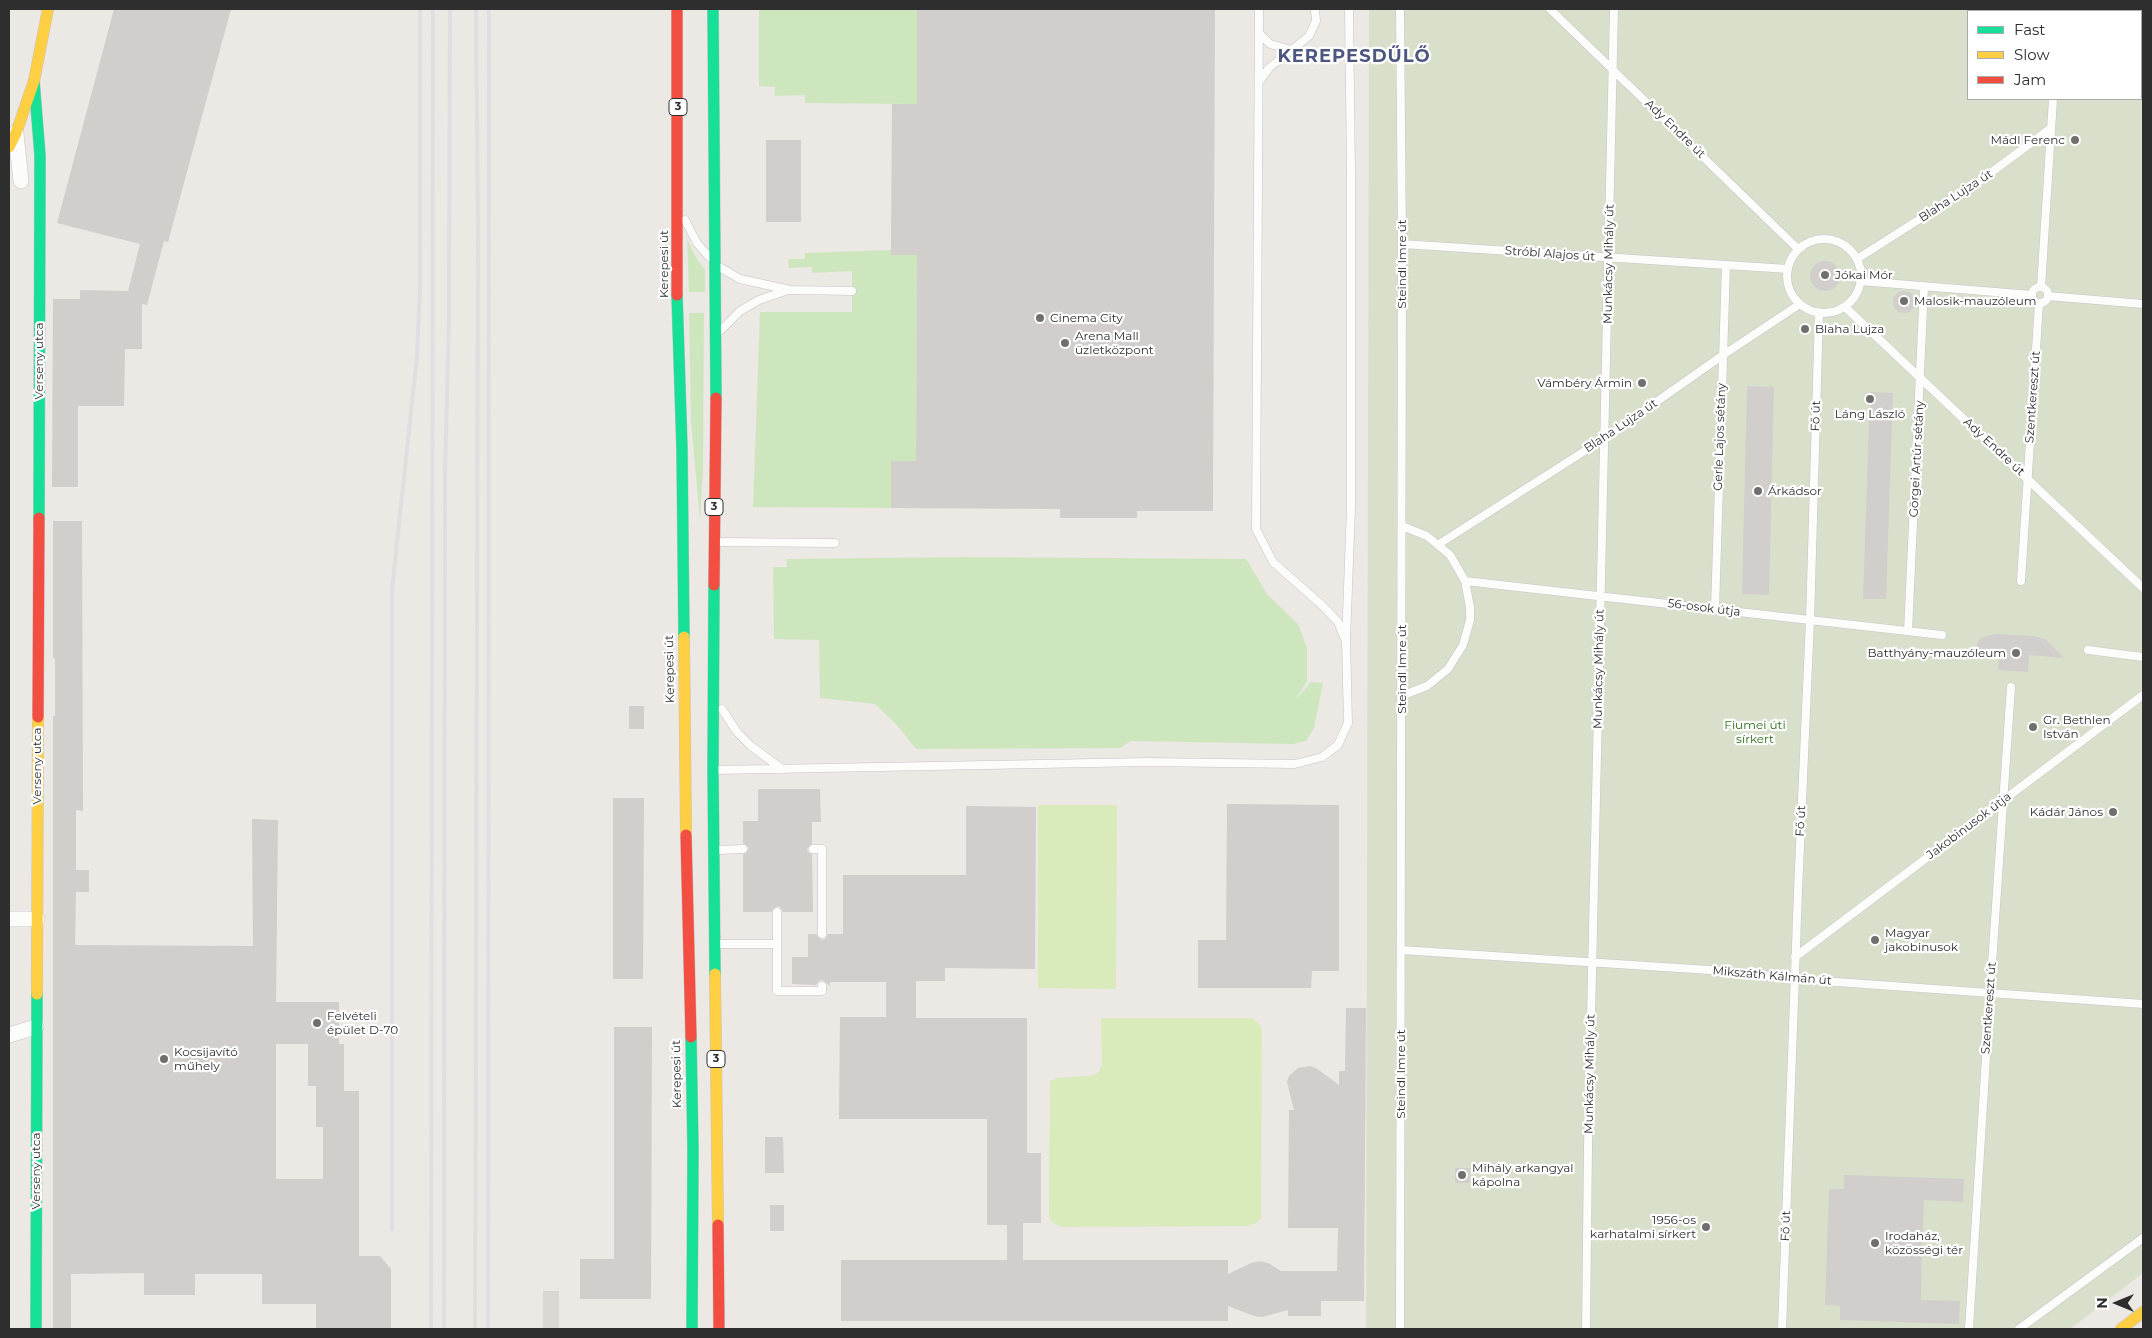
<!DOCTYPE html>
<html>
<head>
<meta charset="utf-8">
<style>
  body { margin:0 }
  #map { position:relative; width:2152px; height:1338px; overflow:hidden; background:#ece8e4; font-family:Montserrat,sans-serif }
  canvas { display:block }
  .frame { position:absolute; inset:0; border:10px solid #2e2e2e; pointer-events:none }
  .legend { position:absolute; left:1967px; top:10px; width:175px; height:90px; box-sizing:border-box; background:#fff; border:1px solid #ababab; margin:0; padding:6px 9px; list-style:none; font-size:15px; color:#2e2e2e }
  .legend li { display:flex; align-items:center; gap:10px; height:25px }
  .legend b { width:25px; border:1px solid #ababab }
  .north { position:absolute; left:2092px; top:1278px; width:50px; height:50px; -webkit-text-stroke:4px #fff; paint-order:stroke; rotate:270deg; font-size:14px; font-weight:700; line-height:20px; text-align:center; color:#2e2e2e }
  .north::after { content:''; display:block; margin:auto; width:18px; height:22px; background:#2e2e2e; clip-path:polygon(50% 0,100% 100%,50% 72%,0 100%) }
</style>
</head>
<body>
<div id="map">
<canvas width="2152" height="1338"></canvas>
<div class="frame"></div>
<ul class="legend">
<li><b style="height:6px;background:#16e098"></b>Fast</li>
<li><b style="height:6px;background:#ffcf43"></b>Slow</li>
<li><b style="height:6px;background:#f24e42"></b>Jam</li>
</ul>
<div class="north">N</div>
</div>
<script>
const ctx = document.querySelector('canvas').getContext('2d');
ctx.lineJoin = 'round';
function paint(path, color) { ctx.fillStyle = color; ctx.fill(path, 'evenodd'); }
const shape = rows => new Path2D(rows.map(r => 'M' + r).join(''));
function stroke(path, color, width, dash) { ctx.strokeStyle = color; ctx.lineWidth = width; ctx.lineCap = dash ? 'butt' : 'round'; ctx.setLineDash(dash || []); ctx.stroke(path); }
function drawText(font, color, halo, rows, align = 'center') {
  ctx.font = font + ' Montserrat,sans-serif'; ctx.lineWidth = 4.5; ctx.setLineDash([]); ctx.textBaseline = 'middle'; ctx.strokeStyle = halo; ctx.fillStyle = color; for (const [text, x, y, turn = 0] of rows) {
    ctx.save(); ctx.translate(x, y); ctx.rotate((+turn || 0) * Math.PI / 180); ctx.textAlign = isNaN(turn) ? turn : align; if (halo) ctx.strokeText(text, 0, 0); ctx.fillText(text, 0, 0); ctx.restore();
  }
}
paint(shape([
  [759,9,917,9,917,104,805,103,805,95,775,96,775,87,759,86],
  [687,239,695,256,705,270,705,292,689,292],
  [891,250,917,255,916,461,891,462,891,508,753,507,760,312,852,312,852,271,812,273,812,267,789,268,788,259,805,259,805,253],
  [689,313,704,313,703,470,700,520,691,422],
  [965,557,1246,559,1267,594,1298,624,1307,648,1307,681,1296,699,1311,682,1323,683,1314,728,1306,741,1293,744,1131,741,1120,748,916,749,896,724,875,704,820,698,819,640,774,639,773,567,787,567,786,559]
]), '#cee6be');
paint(shape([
  [1369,9,2143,9,2143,1273,2070,1329,1366,1329],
  [1968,11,2141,11,2141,99,1968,99]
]), '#d8e0cc');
paint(shape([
  [1038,805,1117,805,1116,989,1038,988],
  [1101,1018,1252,1018,1257,1022,1262,1028,1261,1218,1257,1223,1246,1226,1061,1227,1052,1222,1049,1218,1050,1081,1057,1078,1090,1076,1098,1073,1102,1065]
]), '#d9eabb');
paint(shape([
  [543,1291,559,1291,559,1328,580,1329,521,1329,543,1328]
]), '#dad6d2');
paint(shape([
  [114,9,231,9,168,242,164,241,147,305,142,304,142,349,125,349,124,406,78,406,78,487,52,487,53,299,80,299,80,290,128,291,140,244,57,223],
  [917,9,1215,9,1213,511,1137,511,1137,518,1060,518,1060,509,891,508,891,461,916,461,917,255,891,255,892,104,917,104],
  [766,140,801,140,801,222,766,222],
  '1810 276a15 15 0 1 1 30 0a15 15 0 1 1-30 0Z',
  '1893 302a11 11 0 1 1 22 0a11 11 0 1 1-22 0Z',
  [1747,386,1774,387,1769,595,1742,594],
  [1870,392,1893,393,1886,599,1863,599],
  [53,521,82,521,83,811,76,810,76,870,89,870,89,892,76,892,75,945,253,946,252,819,278,820,276,1002,339,1002,339,1044,344,1044,344,1091,359,1091,359,1256,380,1256,391,1269,391,1329,316,1329,316,1304,262,1304,262,1274,195,1274,195,1295,144,1295,144,1273,71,1274,71,1329,53,1329,53,716,55,716,55,658,53,658],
  [276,1044,308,1044,308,1086,316,1086,316,1127,323,1127,323,1179,276,1179],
  [1996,634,2034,636,2045,639,2064,658,2029,655,2028,672,1998,670,1999,654,1975,652,1978,641,1986,636],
  [629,706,644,706,644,729,629,729],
  [758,789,820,789,821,822,812,822,812,844,807,849,808,852,812,854,813,912,783,912,780,907,777,906,771,912,743,912,743,855,749,849,747,846,743,843,743,821,758,821],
  [613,798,644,798,643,979,613,979],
  [1227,804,1339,805,1339,971,1312,971,1311,988,1198,988,1198,940,1226,940],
  [966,806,1036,807,1035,969,945,968,945,981,916,981,916,1018,1027,1018,1027,1153,1041,1153,1041,1223,1023,1223,1023,1260,1228,1260,1228,1274,1251,1263,1261,1261,1270,1264,1281,1271,1337,1271,1338,1228,1288,1228,1289,1110,1294,1110,1287,1082,1289,1076,1298,1068,1310,1066,1316,1068,1339,1085,1339,1071,1345,1071,1346,1008,1366,1008,1364,1301,1321,1301,1321,1316,1288,1316,1288,1310,1262,1317,1254,1316,1228,1306,1228,1321,841,1321,841,1260,1007,1260,1007,1225,987,1225,987,1119,839,1119,840,1017,886,1017,886,982,830,982,830,986,822,980,819,981,816,985,792,984,792,957,808,957,808,934,816,934,822,940,825,939,828,934,843,934,843,875,966,875],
  [614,1027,652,1027,651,1299,580,1299,580,1259,614,1259],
  [765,1137,783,1137,784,1173,765,1173],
  [1455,1168,1470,1168,1470,1183,1455,1183],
  [1844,1175,1964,1179,1963,1202,1924,1200,1922,1250,1921,1300,1960,1301,1959,1324,1840,1320,1840,1306,1825,1305,1829,1189,1844,1189],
  [770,1205,784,1205,784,1231,770,1231]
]), '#d1cecb');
const lane = shape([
  [1259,9,1256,529,1273,562,1324,607,1338,622,1345,639],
  [1400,9,1402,244,1400,1329],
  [1550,9,1798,249],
  [2059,11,2059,9],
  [1259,33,1270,44,1291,50],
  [1260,80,1269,68,1309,36,1316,21,1315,9],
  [685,220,697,243,709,257],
  '1787 276a37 37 0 1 1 74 0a37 37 0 1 1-74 0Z',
  [1402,244,1788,269],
  [1857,259,1981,180,2051,128],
  [721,268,740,279,790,290,852,291],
  [1860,281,2032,295],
  '2032 295a8 8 0 1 1 16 0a8 8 0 1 1-16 0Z',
  [2041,287,2053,99],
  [2048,296,2143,304],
  [1845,307,2143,588],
  [721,330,740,311,759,300,788,290],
  [718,542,835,543],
  [1439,544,1605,438,1723,355,1800,304],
  [1465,581,1942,635],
  [2021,581,2039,303],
  [1715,609,1726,265],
  [1908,631,1924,287],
  [2088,650,2143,657],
  [1401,696,1427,686,1448,669,1463,645,1470,620,1470,607,1465,581,1450,555,1427,536,1402,526],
  [722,709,737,732,751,746,782,769],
  [716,770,1148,762,1295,764,1322,757,1338,745,1348,723,1346,641,1351,507,1351,174,1349,9],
  [813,849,822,849,822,934],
  [718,850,743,849],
  [719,944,777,944,777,912],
  [777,944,777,991,822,991,822,986],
  [1401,950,1725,971,1795,979,2143,1004],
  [1795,957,2143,695],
  [1586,1329,1588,1148,1614,9],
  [1782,1329,1798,891,1810,620,1819,313],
  [1969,1329,1990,993,2011,687],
  [2019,1329,2143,1238]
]);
const street = shape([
  [16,133,21,181],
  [9,919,37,919],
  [9,1035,36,1027]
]);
const fast = shape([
  [713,9,716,398],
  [34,81,40,155,39,518],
  [677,295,682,449,684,637],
  [714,585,713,770,715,974],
  [691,1037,693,1150,692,1329],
  [36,1329,37,994]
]);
const slow = shape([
  [9,147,16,133,34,81,48,9],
  [684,637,686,835],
  [715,974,718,1225],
  [37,994,38,717],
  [2121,1329,2143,1312]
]);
const jam = shape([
  [677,9,677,295],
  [714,585,716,398],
  [38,717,39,518],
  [686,835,691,1037],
  [718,1225,719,1329]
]);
stroke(lane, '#c5c4c5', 9);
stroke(street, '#c5c4c5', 16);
stroke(fast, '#c5c4c5', 12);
stroke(slow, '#c5c4c5', 12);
stroke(jam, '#c5c4c5', 12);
stroke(lane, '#fcfcfb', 8);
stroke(street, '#fcfcfb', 15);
stroke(fast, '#16e098', 11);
stroke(slow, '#ffcf43', 11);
stroke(jam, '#f24e42', 11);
stroke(shape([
  [392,1230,392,589,417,356,420,286,420,9],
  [431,1329,433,9],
  [444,1329,445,471,449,321,450,9],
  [475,1329,478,230,476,9],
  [488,1329,489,9]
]), '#dfdfe1', 4);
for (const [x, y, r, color] of [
  [2075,140,5,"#706f6e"],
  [1825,275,5,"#706f6e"],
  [1904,301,5,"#706f6e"],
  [1040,318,5,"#706f6e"],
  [1805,329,5,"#706f6e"],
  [1065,343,5,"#706f6e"],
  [1642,383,5,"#706f6e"],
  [1870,399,5,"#706f6e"],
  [1758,491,5,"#706f6e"],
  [2016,653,5,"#706f6e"],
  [2033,727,5,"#706f6e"],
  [2113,812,5,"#706f6e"],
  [1875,940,5,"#706f6e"],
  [317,1023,5,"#706f6e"],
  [164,1059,5,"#706f6e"],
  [1462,1175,5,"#706f6e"],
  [1706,1227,5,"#706f6e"],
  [1875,1243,5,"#706f6e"]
]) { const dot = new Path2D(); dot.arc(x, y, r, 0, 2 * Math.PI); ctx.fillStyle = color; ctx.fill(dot); stroke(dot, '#fff', 2); }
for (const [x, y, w] of [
  [678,107,18],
  [714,507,18],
  [716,1059,18]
]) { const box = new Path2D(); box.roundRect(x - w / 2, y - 8.5, w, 17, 4); ctx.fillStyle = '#fff'; ctx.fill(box); stroke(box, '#2e2e2e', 1); }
drawText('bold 11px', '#2e2e2e', null, [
  ["3",678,107],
  ["3",714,507],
  ["3",716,1059]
]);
drawText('12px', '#2e2e2e', '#fff', [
  ["Ady Endre út",1675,129,44],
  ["Blaha Lujza út",1956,196,-33],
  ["Stróbl Alajos út",1550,254,4],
  ["Kerepesi út",664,264,-90],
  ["Steindl Imre út",1402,264,-90],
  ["Munkácsy Mihály út",1609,264,-89],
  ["Verseny utca",39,361,-90],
  ["Szentkereszt út",2033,397,-86],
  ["Fő út",1816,416,-88],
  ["Blaha Lujza út",1621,426,-34],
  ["Gerle Lajos sétány",1720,437,-88],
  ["Ady Endre út",1994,447,43],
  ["Görgei Artúr sétány",1917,459,-87],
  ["56-osok útja",1704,608,7],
  ["Kerepesi út",670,669,-91],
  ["Steindl Imre út",1402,669,-90],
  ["Munkácsy Mihály út",1599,669,-89],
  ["Verseny utca",37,766,-90],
  ["Fő út",1801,821,-87],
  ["Jakobinusok útja",1969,826,-37],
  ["Mikszáth Kálmán út",1772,976,5],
  ["Szentkereszt út",1989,1008,-86],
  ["Kerepesi út",677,1074,-91],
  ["Steindl Imre út",1401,1074,-90],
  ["Munkácsy Mihály út",1590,1074,-89],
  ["Verseny utca",36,1171,-90],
  ["Fő út",1786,1226,-88]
]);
drawText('12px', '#2e2e2e', '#fff', [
  ["Mádl Ferenc",2065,140,"right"],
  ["Jókai Mór",1835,275],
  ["Malosik-mauzóleum",1914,301],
  ["Cinema City",1050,318],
  ["Blaha Lujza",1815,329],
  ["Arena Mall",1075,336],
  ["üzletközpont",1075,350],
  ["Vámbéry Ármin",1632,383,"right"],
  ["Láng László",1870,414,"center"],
  ["Árkádsor",1768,491],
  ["Batthyány-mauzóleum",2006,653,"right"],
  ["Gr. Bethlen",2043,720],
  ["István",2043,734],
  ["Kádár János",2103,812,"right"],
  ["Magyar",1885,933],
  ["jakobinusok",1885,947],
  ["Felvételi",327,1016],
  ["épület D-70",327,1030],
  ["Kocsijavító",174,1052],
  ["műhely",174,1066],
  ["Mihály arkangyal",1472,1168],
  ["kápolna",1472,1182],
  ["1956-os",1696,1220,"right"],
  ["karhatalmi sírkert",1696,1234,"right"],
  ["Irodaház,",1885,1236],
  ["közösségi tér",1885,1250]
], 'left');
drawText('12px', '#2c6e1b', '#fff', [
  ["Fiumei úti",1755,725],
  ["sírkert",1755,739]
]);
ctx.letterSpacing = '1px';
drawText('bold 18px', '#4d5680', '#fff', [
  ["KEREPESDŰLŐ",1354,57]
]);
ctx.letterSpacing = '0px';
</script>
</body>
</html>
